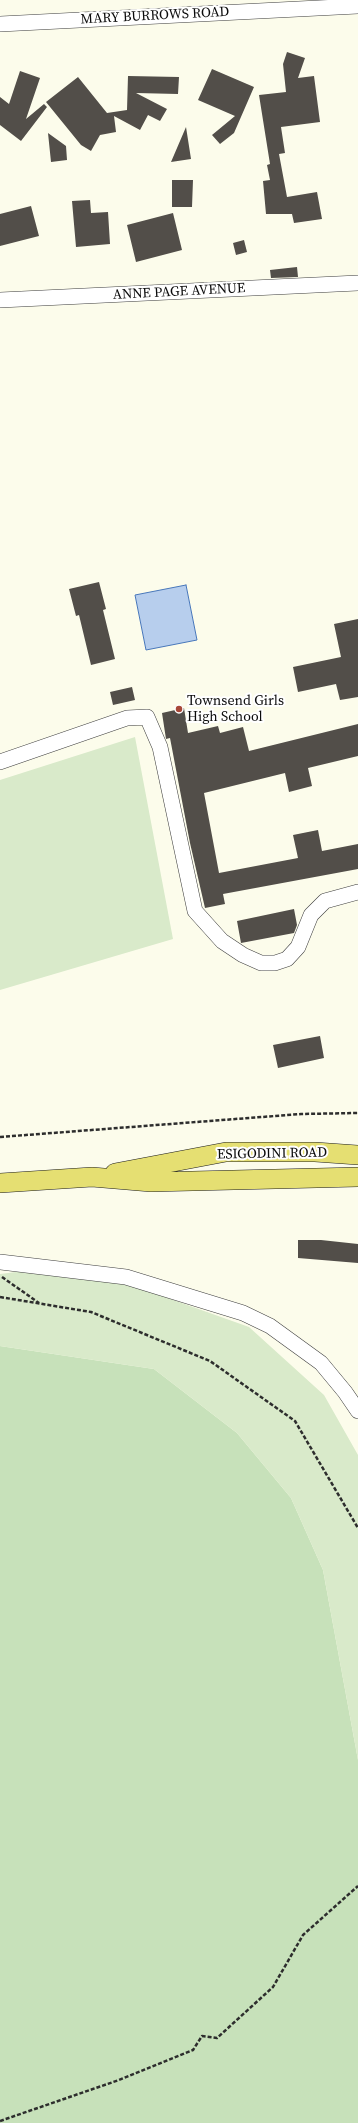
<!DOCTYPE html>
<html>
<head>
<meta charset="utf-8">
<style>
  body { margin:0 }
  canvas { display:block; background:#fcfceb }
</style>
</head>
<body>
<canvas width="358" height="2123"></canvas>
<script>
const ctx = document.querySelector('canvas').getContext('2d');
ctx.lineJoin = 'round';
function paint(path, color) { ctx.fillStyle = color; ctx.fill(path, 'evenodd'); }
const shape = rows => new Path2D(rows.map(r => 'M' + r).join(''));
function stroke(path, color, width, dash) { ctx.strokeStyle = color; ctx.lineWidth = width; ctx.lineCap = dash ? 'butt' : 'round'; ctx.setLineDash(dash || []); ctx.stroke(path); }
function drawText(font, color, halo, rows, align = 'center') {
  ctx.font = font + ' "Source Serif 4",serif'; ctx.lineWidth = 4; ctx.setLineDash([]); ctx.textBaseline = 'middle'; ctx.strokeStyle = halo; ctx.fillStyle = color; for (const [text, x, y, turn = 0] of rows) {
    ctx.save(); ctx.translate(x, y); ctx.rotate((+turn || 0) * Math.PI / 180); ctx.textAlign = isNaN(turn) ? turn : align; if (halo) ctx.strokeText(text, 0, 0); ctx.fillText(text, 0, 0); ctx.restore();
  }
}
paint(shape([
  [0,1346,154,1369,237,1433,291,1498,323,1570,358,1760,358,2123,0,2123]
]), '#c7e1ba');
paint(shape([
  [135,737,173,939,0,990,0,780],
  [24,1271,120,1281,249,1327,324,1395,358,1455,358,1760,323,1570,291,1498,237,1433,154,1369,0,1346,0,1274]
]), '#d9eaca');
const water = shape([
  [186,585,197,640,146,650,135,595,186,585]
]);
paint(water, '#b7ceed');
stroke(water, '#4877ba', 1);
paint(shape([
  [287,52,305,58,298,78,314,76,320,122,281,127,285,153,279,154,287,197,317,192,322,219,294,223,292,214,266,214,263,181,270,180,267,165,270,164,259,95,286,92,283,64],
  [212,69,254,87,234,133,220,144,212,135,235,116,198,100],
  [20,71,40,78,26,119,44,104,47,107,21,141,0,125,0,97,9,104],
  [128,76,179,77,178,94,136,93,167,109,160,121,148,115,140,130,114,116,116,132,100,135,91,151,81,145,46,102,78,77,107,113,127,110],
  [186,127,191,159,171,162],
  [48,133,66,146,67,160,51,162],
  [172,180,193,180,192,207,172,207],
  [90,200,91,213,108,212,110,244,76,247,72,201],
  [31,206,39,236,0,246,0,214],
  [173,213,182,250,136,262,127,225],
  [244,240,247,252,236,255,233,243],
  [297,267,298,277,271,278,270,270],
  [99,582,106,609,103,610,115,659,91,665,79,615,76,616,69,589],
  [358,619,358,697,340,700,336,684,298,692,293,667,341,657,334,624],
  [132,687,135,700,113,705,110,692],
  [184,708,188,733,218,726,220,733,243,727,249,751,358,724,358,756,308,768,312,786,289,792,285,773,204,793,219,873,298,858,293,835,318,830,322,851,358,844,358,869,223,894,225,904,205,908,190,843,170,738,166,739,162,713],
  [294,909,297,925,294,933,241,943,237,921],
  [320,1036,324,1058,278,1068,273,1045],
  [298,1240,321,1240,358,1244,358,1263,298,1258]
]), '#524e49');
const minor = shape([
  [0,24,358,6],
  [0,300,358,283],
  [0,762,127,718,147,717,160,747,195,911,222,941,243,955,261,963,275,963,287,959,298,947,311,915,325,901,358,892],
  [0,1262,126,1277,243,1313,270,1326,321,1363,345,1392,358,1411]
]);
const major = shape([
  [115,1173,226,1152,315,1152,358,1155],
  [0,1183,92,1177,151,1182,358,1177]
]);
stroke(minor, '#3e3e3e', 16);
stroke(major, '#1c1c1c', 20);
stroke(shape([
  [0,1137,301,1114,358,1113],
  [2,1277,39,1303],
  [0,1297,91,1312,210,1361,295,1421,358,1528],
  [0,2121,119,2080,193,2050,202,2036,217,2038,273,1987,303,1935,358,1886]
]), '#2d2d2d', 2.5, [4, 2]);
stroke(minor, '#fff', 15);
stroke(major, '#e5df72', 19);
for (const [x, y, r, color] of [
  [179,709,4,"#a74737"]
]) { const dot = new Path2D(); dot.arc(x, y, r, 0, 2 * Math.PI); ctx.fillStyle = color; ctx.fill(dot); stroke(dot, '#fff', 1.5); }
drawText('14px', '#0b0b0b', '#fff', [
  ["MARY BURROWS ROAD",155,16,-3],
  ["ANNE PAGE AVENUE",179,292,-3],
  ["ESIGODINI ROAD",272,1154,-1]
]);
drawText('14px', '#0b0b0b', '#fff', [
  ["Townsend Girls",187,701],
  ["High School",187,717]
], 'left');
</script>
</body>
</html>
